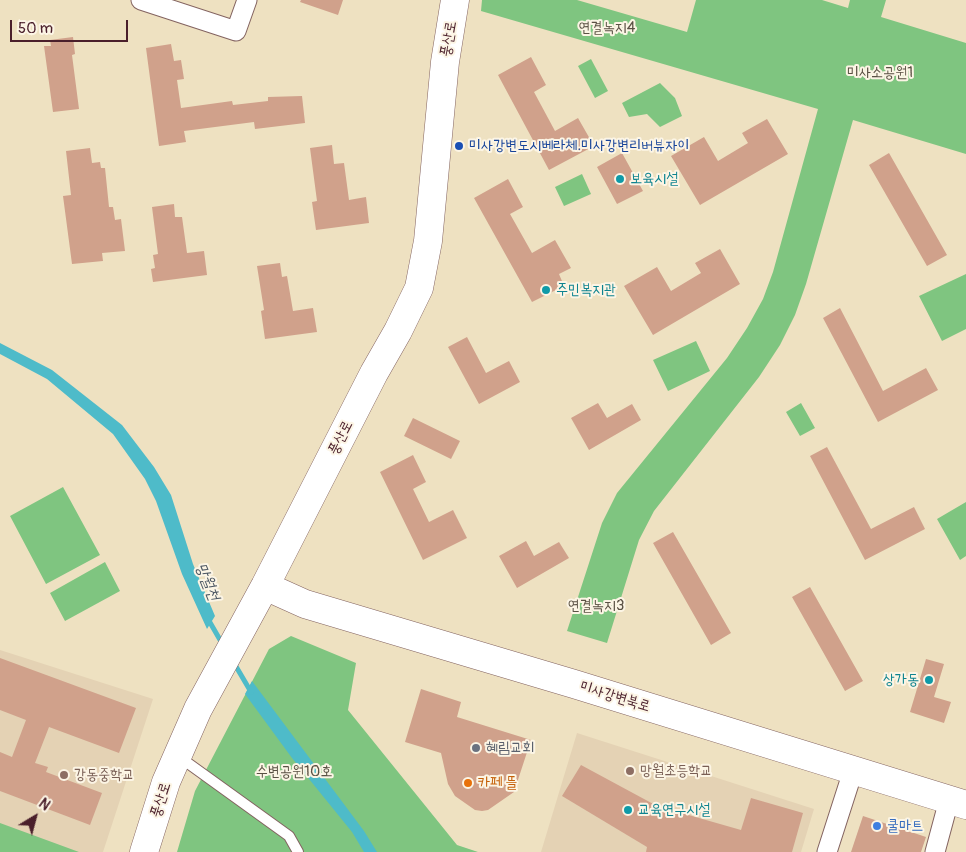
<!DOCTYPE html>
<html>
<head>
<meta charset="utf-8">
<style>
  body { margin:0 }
  #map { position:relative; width:966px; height:852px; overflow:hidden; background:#eee1c1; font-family:Pangolin,sans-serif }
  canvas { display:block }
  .north { position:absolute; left:10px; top:792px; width:50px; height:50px; -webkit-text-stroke:4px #fcf5e5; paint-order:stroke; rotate:37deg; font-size:14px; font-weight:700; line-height:20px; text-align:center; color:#4a1f2b }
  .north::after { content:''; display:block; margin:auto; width:18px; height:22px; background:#4a1f2b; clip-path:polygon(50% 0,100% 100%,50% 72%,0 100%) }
  .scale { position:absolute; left:10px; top:20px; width:118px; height:22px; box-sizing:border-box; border:2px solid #4a1f2b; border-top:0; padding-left:6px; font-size:15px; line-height:18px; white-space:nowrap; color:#4a1f2b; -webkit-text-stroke:4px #fcf5e5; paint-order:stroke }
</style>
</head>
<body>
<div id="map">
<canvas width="966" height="852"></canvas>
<div class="north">N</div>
<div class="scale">50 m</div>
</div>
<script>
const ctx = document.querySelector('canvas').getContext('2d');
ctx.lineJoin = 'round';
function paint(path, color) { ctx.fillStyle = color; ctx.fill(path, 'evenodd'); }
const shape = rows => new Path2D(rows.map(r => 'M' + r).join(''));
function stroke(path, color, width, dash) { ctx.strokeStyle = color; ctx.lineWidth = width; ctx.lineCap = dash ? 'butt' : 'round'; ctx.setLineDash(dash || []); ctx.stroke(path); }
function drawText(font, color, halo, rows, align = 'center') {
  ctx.font = font + ' Pangolin,"Poor Story",sans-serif'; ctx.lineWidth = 4; ctx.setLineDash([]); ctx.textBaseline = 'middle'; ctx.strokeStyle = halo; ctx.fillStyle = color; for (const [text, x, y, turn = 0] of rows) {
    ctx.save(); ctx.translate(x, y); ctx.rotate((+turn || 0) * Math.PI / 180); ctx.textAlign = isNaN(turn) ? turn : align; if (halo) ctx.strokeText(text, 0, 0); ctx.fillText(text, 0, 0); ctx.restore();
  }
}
paint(shape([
  [0,650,153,699,103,852,0,852],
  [577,733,814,809,801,852,541,852]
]), '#e4d2b4');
paint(shape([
  [482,0,577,0,687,32,696,0,822,0,848,8,850,0,886,0,881,17,966,43,966,154,853,120,806,284,795,315,780,345,759,377,654,511,639,540,607,643,567,631,602,523,617,493,727,358,747,328,763,299,773,272,818,109,481,11],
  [591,59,608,91,595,98,578,66],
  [660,83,675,98,682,116,660,127,647,114,629,117,622,103],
  [582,174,591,194,564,206,555,187],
  [966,274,966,329,942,341,919,296],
  [696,341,710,371,668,391,653,360],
  [801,403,815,428,800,436,786,412],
  [63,487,100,555,46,584,10,516],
  [966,502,966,556,960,560,937,519],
  [105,562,120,591,65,621,50,593],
  [291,636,356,663,348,710,457,845,478,852,177,852,195,791,269,649],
  [0,823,79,852,0,852]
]), '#7fc580');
paint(shape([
  [0,343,52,370,122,425,154,467,171,495,193,564,215,616,207,629,182,574,156,501,145,479,113,434,47,379,0,354],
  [252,681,364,831,377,852,364,852,352,832,292,758,245,694]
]), '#4ebbc9');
stroke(shape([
  [208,619,223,645],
  [234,663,251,692]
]), '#4ebbc9', 5);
paint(shape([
  [301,0,343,0,338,15,300,2],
  [73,37,75,54,72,55,79,109,53,112,44,46,51,46,50,40],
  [171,44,174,61,181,60,184,79,177,80,181,108,232,101,233,105,268,101,268,97,302,96,305,123,255,129,254,122,184,131,186,142,159,146,146,48],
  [531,57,546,85,534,92,555,131,578,118,594,146,549,170,498,75],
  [767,119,788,154,700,205,671,156,704,137,718,161,748,143,742,133],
  [332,145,334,164,344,163,349,200,366,197,369,223,316,230,312,202,317,201,310,148],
  [90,148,92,163,100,162,101,168,105,168,109,207,113,207,115,220,121,219,125,251,102,253,103,261,72,264,63,196,71,195,66,151],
  [622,153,643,191,617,204,597,167],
  [889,153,947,255,927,266,869,165],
  [508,179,523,207,510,214,532,253,555,240,571,268,559,274,564,286,532,302,474,198],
  [174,204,175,217,182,217,187,253,204,251,207,275,153,282,151,269,155,268,153,255,158,254,152,207],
  [720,249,740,284,653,335,624,286,657,267,671,291,701,273,695,263],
  [280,263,282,277,287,276,293,311,313,308,317,332,265,339,261,311,264,310,257,266],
  [840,308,883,391,926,368,938,390,878,422,823,318],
  [467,337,486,373,509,361,520,382,479,404,448,347],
  [598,403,607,418,632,404,641,420,589,450,571,418],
  [413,418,460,441,451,459,404,436],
  [827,447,871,529,914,507,925,529,865,560,810,456],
  [413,455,426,482,413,489,429,522,453,510,467,538,423,560,380,472],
  [673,532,731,633,711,645,653,543],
  [526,541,534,556,559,542,569,558,517,588,499,556],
  [810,587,863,681,845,691,792,597],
  [0,658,136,708,119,753,49,727,35,763,48,767,46,772,102,793,90,825,0,791,0,752,12,757,26,720,0,710],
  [926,659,944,664,934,697,951,702,944,723,910,712],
  [421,689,461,702,457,717,531,740,514,792,488,810,482,811,475,810,455,796,448,784,441,753,405,742],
  [581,765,657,806,741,830,751,798,803,813,792,852,646,852,647,847,562,796],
  [863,816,926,837,921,852,851,852]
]), '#d0a18b');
const lane = shape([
  [178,756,289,836,298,852]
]);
const street = shape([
  [141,0,236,31,247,0],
  [827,852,853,771],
  [935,852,949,800]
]);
const secondary = shape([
  [265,586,305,604,574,684,966,805],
  [144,852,166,782,198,709,265,586,374,373,398,331,419,288,428,241,445,62,455,0]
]);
stroke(lane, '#836360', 12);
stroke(street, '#836360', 21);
stroke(secondary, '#836360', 29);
stroke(lane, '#fff', 10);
stroke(street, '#fff', 19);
stroke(secondary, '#fff', 28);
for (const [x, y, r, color] of [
  [459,146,5,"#1a4fb4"],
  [620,179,5,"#0f9aa8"],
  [546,290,5,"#0f9aa8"],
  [929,680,5,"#0f9aa8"],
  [476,748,5,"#6b7280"],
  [630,771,5,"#8d6e63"],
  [64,775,5,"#8d6e63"],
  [468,783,5,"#e8710a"],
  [628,810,5,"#0f9aa8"],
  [877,826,5,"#3f7fe0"]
]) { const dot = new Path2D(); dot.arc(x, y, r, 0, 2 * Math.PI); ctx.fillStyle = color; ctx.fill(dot); stroke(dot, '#fcf5e5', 2); }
drawText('15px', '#5a5144', '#fcf5e5', [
  ["연결녹지4",607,28],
  ["미사소공원1",880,73],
  ["연결녹지3",596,606],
  ["수변공원10호",294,772]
]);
drawText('15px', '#4a1f2b', '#fcf5e5', [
  ["풍산로",449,39,-80],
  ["풍산로",341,438,-63],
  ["미사강변북로",615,697,17],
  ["풍산로",161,800,-72]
]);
drawText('15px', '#164399', '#fcf5e5', [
  ["미사강변도시베라체.미사강변리버뷰자이",469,146]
], 'left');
drawText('15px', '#0d838f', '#fcf5e5', [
  ["보육시설",630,179],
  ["주민복지관",556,290],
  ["상가동",919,680,"right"],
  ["교육연구시설",638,810]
], 'left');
drawText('15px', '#5b616d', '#fcf5e5', [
  ["혜림교회",486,748]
], 'left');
drawText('15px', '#785e54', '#fcf5e5', [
  ["망월초등학교",640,771],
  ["강동중학교",74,775]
], 'left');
drawText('15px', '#c56008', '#fcf5e5', [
  ["카페 뜰",478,783]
], 'left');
drawText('15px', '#366cbe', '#fcf5e5', [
  ["쿨마트",887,826]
], 'left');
drawText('italic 16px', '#4b5662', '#fcf5e5', [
  ["망월천",207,582,68]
]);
</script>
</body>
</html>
